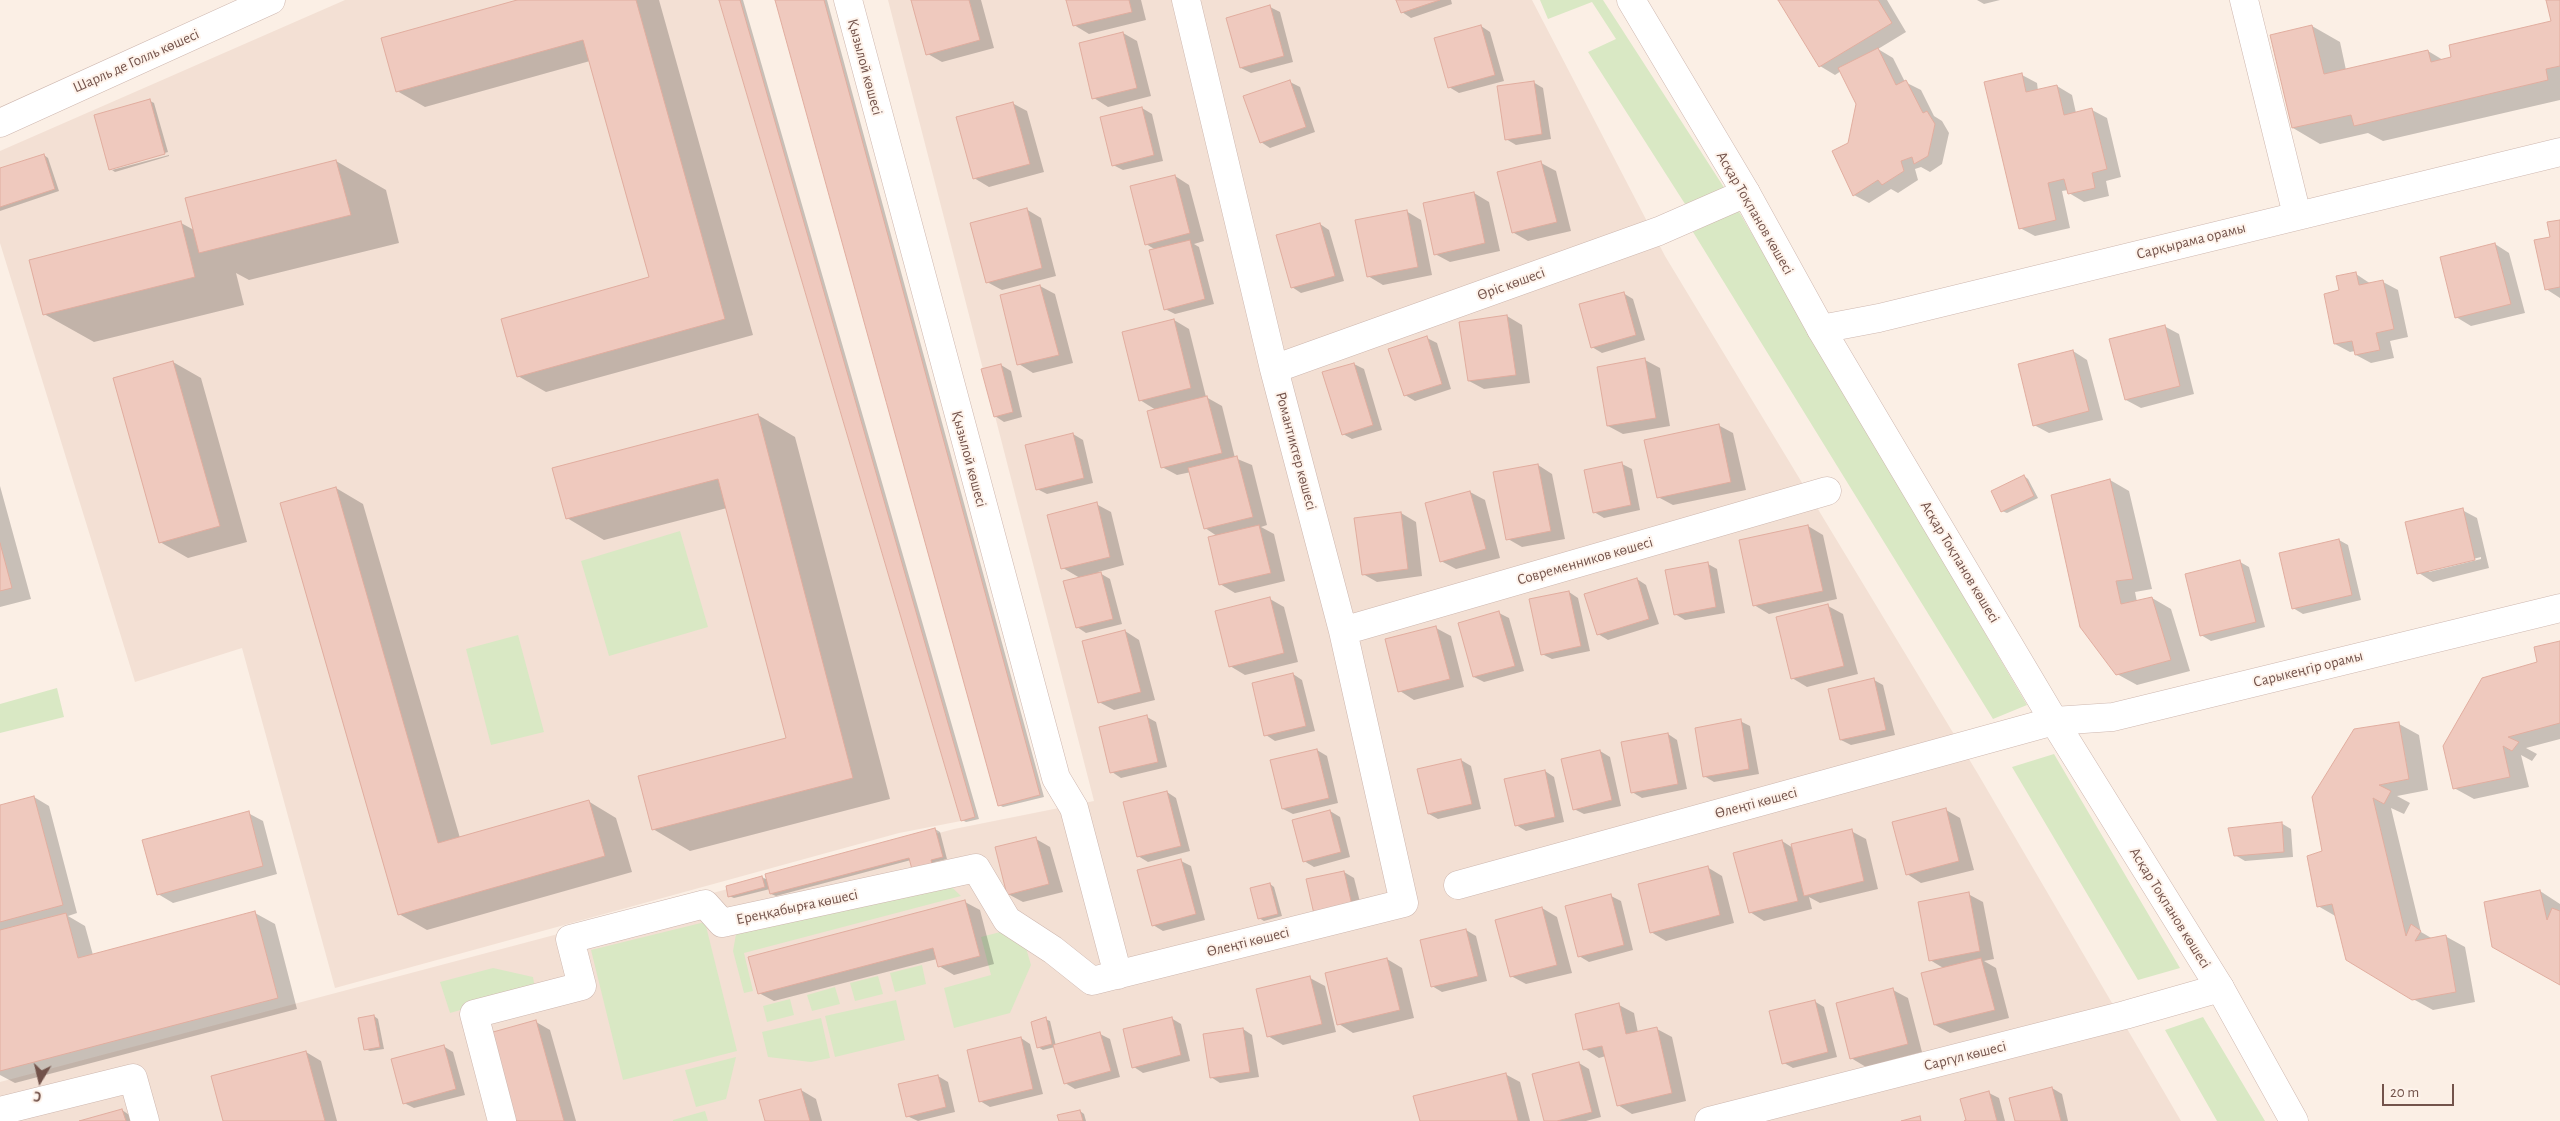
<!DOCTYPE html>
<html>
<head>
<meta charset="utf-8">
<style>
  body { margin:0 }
  #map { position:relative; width:2560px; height:1121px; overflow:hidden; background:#fbefe5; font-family:"Alegreya Sans",sans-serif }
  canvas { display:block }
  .north { position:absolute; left:15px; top:1056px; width:50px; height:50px; -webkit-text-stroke:4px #fef3eb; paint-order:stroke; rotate:189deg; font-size:14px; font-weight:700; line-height:20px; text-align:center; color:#73534b }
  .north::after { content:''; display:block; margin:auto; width:18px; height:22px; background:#73534b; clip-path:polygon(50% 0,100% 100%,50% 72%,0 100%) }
  .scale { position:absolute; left:2382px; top:1084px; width:72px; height:22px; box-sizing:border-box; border:2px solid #73534b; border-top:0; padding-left:6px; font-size:15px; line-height:18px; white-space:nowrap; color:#73534b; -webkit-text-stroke:4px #fef3eb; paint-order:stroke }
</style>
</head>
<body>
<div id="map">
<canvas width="2560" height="1121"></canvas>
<div class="north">С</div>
<div class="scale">20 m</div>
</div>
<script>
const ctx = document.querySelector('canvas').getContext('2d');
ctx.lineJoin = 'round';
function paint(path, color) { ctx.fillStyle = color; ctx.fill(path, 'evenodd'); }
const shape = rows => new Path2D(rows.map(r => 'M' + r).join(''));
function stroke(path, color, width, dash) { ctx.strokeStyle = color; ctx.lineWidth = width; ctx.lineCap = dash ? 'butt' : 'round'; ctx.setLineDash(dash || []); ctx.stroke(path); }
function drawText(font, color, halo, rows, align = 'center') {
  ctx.font = font + ' "Alegreya Sans",sans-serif'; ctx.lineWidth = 4; ctx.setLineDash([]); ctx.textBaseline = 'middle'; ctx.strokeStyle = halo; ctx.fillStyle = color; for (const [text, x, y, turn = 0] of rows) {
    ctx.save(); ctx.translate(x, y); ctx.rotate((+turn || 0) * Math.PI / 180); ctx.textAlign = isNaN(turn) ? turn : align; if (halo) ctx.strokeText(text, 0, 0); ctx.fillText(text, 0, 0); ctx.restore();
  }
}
paint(shape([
  [345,0,719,0,961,821,899,833,335,988,242,648,135,682,0,243,0,151],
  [888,0,1532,0,1665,256,1978,774,2181,1121,0,1121,0,1082,954,829,1094,801]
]), '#f3e0d4');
paint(shape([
  [1540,0,1603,0,1725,189,1685,204,1588,52,1616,39,1592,2,1548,19],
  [1738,210,2027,705,1993,719,1693,232],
  [680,531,708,627,609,656,581,561],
  [518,635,544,732,491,745,466,649],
  [57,688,64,717,0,733,0,704],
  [2054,754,2180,968,2138,980,2012,767],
  [940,876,961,896,744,953,753,991,744,993,733,951,736,934],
  [705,922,737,1051,623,1080,591,950],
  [1008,930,1022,934,1031,965,1010,1013,954,1028,944,988,991,975,981,937],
  [922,965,926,984,895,992,890,973],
  [493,968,533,977,535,989,450,1013,440,982],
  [878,976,883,994,855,1001,850,983],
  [835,987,840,1004,812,1011,807,995],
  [790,999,794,1015,767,1022,763,1006],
  [896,1000,905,1040,835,1057,825,1016],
  [2203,1017,2265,1121,2217,1121,2165,1030],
  [821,1018,830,1058,811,1062,768,1057,762,1032],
  [736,1057,726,1099,696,1107,685,1070],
  [705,1111,708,1121,673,1121,673,1120]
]), '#d9e8c4');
paint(shape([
  [522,0,659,0,753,335,546,392,518,376,650,278,590,61,425,107,397,91],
  [720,0,743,0,979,819,966,822,962,820],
  [776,0,827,0,1044,797,1003,807,999,805],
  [912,0,981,0,994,48,942,62,928,54],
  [1067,0,1141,0,1146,20,1089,34,1074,25],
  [1398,0,1451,0,1452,4,1411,18,1402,12],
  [1779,0,1887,0,1906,32,1878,49,1893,58,1905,82,1921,90,1934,116,1942,121,1949,133,1942,164,1930,172,1921,167,1915,169,1918,180,1898,193,1891,189,1869,203,1854,195,1849,144,1857,104,1841,71,1835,75,1820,66],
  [1977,0,2000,0,1984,4],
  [2547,0,2560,0,2560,100,2383,141,2368,133,2320,144,2293,128,2312,26,2340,42,2346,70,2428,51,2443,60,2552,22],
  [1270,7,1280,12,1293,62,1251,73,1241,68],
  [1481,26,1490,32,1504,81,1459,93,1449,87],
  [1123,33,1137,41,1151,96,1108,107,1094,98],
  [2022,75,2037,83,2038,91,2057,86,2072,95,2076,113,2092,110,2107,118,2121,177,2106,181,2109,196,2084,202,2069,193,2068,190,2062,191,2070,228,2035,236,2020,228],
  [1290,82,1300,87,1315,132,1270,148,1261,142],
  [1533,82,1543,88,1551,139,1516,145,1506,139],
  [150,101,154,103,168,152,112,168,112,170,110,169],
  [1012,103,1027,111,1044,172,989,187,974,178],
  [1142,108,1152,114,1163,161,1123,170,1113,165],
  [44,155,48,158,59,191,0,211,0,170],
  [169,155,169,156,115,172,112,170],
  [336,161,386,190,399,243,249,280,236,273,244,305,94,342,44,314,181,223,194,230],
  [1541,163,1556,171,1571,231,1528,241,1514,233,1499,173],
  [1175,176,1189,185,1204,241,1194,244,1199,247,1214,304,1175,314,1165,309,1156,250,1146,244],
  [1474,193,1489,202,1500,251,1450,262,1435,254],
  [1026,209,1041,218,1056,276,1002,290,987,282],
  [1406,211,1421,220,1432,275,1383,285,1368,276],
  [2560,221,2560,298,2546,289,2551,238],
  [1320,224,1329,230,1344,281,1301,293,1292,287],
  [2495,244,2509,253,2525,313,2471,326,2456,317],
  [2356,274,2371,284,2383,282,2398,290,2408,337,2390,341,2394,358,2371,363,2356,355,2355,351,2350,352,2335,344],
  [1040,286,1055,294,1073,363,1033,373,1019,364,1001,296],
  [1623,293,1633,299,1645,340,1602,353,1592,347],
  [1507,316,1522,325,1530,383,1484,389,1469,381],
  [1174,320,1189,329,1206,397,1222,406,1235,458,1252,465,1267,525,1261,527,1274,534,1285,581,1235,593,1220,584,1217,536,1205,528,1191,472,1177,475,1162,467,1156,410,1140,400],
  [2164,326,2179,334,2194,394,2141,408,2126,400],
  [1427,338,1437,343,1451,389,1415,401,1405,395],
  [2073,351,2087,360,2103,420,2049,433,2034,425],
  [1645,360,1660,368,1670,426,1623,434,1608,426],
  [173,362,201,378,247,542,188,558,160,542],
  [1354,364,1364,369,1382,430,1352,439,1343,434],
  [1001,365,1011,371,1022,417,1004,422,995,416],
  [758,415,795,437,890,799,690,851,653,829,788,739,727,508,604,540,567,518],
  [1718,425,1733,433,1746,490,1673,505,1658,497],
  [1073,434,1083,440,1093,483,1047,494,1037,489],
  [1622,464,1632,469,1640,510,1604,518,1594,512],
  [1538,465,1552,474,1565,539,1522,547,1508,539],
  [2024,476,2028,479,2038,498,2007,513,2002,511],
  [2110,480,2129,491,2152,589,2135,592,2137,602,2152,598,2171,609,2190,671,2137,685,2117,674],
  [0,486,31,599,0,607],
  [336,488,363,504,460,838,588,801,616,818,632,872,427,930,399,914],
  [1470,492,1485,500,1500,558,1456,569,1441,561,1426,504],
  [1096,504,1111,512,1124,565,1098,572,1110,579,1122,624,1086,633,1077,627,1080,578,1063,568],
  [2462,510,2477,518,2489,568,2433,582,2419,573],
  [2481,557,2481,559,2429,572,2429,570],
  [1401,513,1416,522,1422,576,1377,582,1363,574],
  [1808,526,1823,535,1837,599,1769,614,1754,605],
  [2339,540,2348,545,2361,600,2303,614,2293,608],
  [2240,562,2249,567,2265,627,2211,641,2201,635],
  [1708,564,1717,569,1725,613,1685,620,1675,614],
  [1637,579,1646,585,1659,624,1608,640,1598,634],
  [1569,592,1578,598,1590,651,1552,659,1542,654],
  [1270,599,1284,607,1298,662,1245,675,1230,666],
  [1828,606,1843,614,1858,674,1807,687,1792,678],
  [1499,613,1509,618,1524,671,1484,682,1474,677],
  [1436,628,1451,636,1464,687,1414,700,1400,691],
  [1125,631,1139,640,1155,700,1114,710,1099,702],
  [2560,642,2560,739,2526,748,2537,754,2532,761,2521,755,2529,787,2474,799,2454,788,2538,663],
  [1293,674,1302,680,1315,731,1275,741,1266,735],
  [1874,680,1883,685,1895,735,1851,745,1841,740],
  [1147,717,1156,722,1167,767,1121,778,1112,772],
  [1740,721,1750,726,1759,774,1714,782,1704,776],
  [2399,724,2419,735,2428,790,2397,796,2410,803,2404,814,2391,808,2421,932,2433,939,2445,936,2465,947,2475,1002,2433,1010,2413,999,2337,917,2318,906,2324,852],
  [1668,734,1677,740,1687,789,1642,798,1632,792],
  [1317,750,1327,756,1338,803,1293,814,1283,809],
  [1600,751,1610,757,1621,806,1584,814,1574,809],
  [1461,760,1471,766,1481,809,1438,819,1429,814],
  [1545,771,1554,777,1564,822,1526,831,1516,825],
  [1167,792,1176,798,1190,851,1148,862,1138,856],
  [34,797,49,806,77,913,68,916,85,926,93,955,255,913,275,924,297,1009,15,1083,0,1075,0,806],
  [1946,810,1960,818,1974,870,1921,883,1907,874],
  [1330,811,1340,817,1350,857,1314,867,1304,861],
  [248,813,263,821,277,874,173,903,158,894],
  [2281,823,2291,829,2293,857,2245,861,2235,855],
  [935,829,940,832,947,859,935,862,938,874,911,860,776,896,771,894,770,889,734,898,729,896,762,877,768,880],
  [1851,831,1866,839,1878,889,1820,903,1809,897,1812,909,1764,921,1750,912,1782,841,1793,848],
  [1036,839,1050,847,1063,892,1023,902,1008,894],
  [1181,861,1191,866,1205,920,1163,931,1153,925],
  [1707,867,1722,876,1734,923,1666,941,1651,932],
  [1344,872,1354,878,1362,910,1325,919],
  [1270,884,1274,887,1282,916,1264,921,1259,918],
  [2540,891,2560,904,2560,984],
  [1968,894,1983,902,1994,959,1984,961,1996,968,2009,1018,1950,1033,1935,1025,1945,969,1930,960],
  [1611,896,1621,901,1633,950,1589,962,1579,956],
  [965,902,980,910,994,964,954,975,939,966,937,959,774,1001,759,993],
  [1542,908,1557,917,1572,973,1526,984,1511,976],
  [1466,930,1476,936,1487,981,1442,992,1432,986],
  [1387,959,1402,968,1414,1018,1353,1033,1339,1024],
  [1310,978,1325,986,1336,1032,1283,1045,1268,1036],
  [1893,990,1908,998,1922,1052,1866,1067,1851,1058],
  [1814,1001,1824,1007,1837,1057,1793,1068,1784,1063],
  [1619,1005,1634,1013,1638,1033,1657,1029,1672,1037,1686,1101,1632,1114,1618,1105,1606,1056,1599,1058,1585,1049],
  [374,1016,378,1019,384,1049,370,1051,365,1049],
  [1171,1018,1181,1024,1190,1061,1143,1073,1134,1067],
  [1045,1019,1050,1021,1056,1046,1100,1034,1110,1039,1120,1077,1075,1089,1065,1083,1055,1047,1043,1050,1038,1047],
  [536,1022,550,1030,576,1121,512,1121],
  [1243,1029,1252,1035,1259,1077,1220,1083,1211,1077],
  [1021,1038,1030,1044,1043,1094,990,1107,980,1101],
  [443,1046,453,1052,465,1095,414,1108,404,1103],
  [306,1052,321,1061,337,1121,224,1121],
  [1579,1063,1589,1069,1601,1117,1586,1121,1545,1121],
  [1505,1074,1520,1082,1530,1121,1421,1121],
  [938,1076,948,1082,955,1112,918,1121,907,1116,900,1085],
  [2052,1088,2062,1094,2068,1121,2016,1121],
  [801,1090,816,1099,822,1121,766,1121],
  [1989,1093,1999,1098,2005,1121,1967,1121],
  [122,1110,138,1121,84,1121],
  [1080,1111,1084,1114,1086,1121,1060,1121]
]), '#0003');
const building = shape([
  [517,0,636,0,725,319,517,377,501,319,649,277,583,40,396,92,381,38,517,0],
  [719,0,740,0,975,817,961,821,719,0],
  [775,0,824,0,1040,795,998,806,775,0],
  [911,0,969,0,980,40,926,55,911,0],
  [1066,0,1129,0,1132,12,1073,26,1066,0],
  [1396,0,1440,0,1401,13,1396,0],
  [1778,0,1878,0,1892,23,1819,67,1778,0],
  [2546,0,2560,0,2560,66,2546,69,2548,80,2354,126,2351,115,2292,128,2270,35,2312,25,2324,74,2428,50,2431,62,2451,57,2449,45,2551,21,2546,0],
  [1270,5,1284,56,1240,68,1226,18,1270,5],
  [1481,25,1495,75,1448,88,1434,38,1481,25],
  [1123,32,1137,88,1092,99,1079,43,1123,32],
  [1878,48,1896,85,1906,80,1923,113,1927,111,1935,124,1928,156,1914,164,1912,157,1901,161,1904,171,1882,185,1878,180,1853,196,1832,151,1848,143,1856,104,1838,68,1878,48],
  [2022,73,2026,92,2057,85,2064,115,2092,108,2107,169,2092,173,2095,188,2068,194,2064,179,2048,183,2056,220,2019,229,1984,82,2022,73],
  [1290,80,1306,127,1260,143,1243,96,1290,80],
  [1534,81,1542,134,1505,140,1497,86,1534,81],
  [150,99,165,154,109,170,94,115,150,99],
  [1013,102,1030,164,973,179,956,117,1013,102],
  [1142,107,1154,155,1112,166,1100,117,1142,107],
  [44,154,55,189,0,207,0,168,44,154],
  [336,160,351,215,199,253,185,198,336,160],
  [1541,161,1557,222,1512,233,1497,172,1541,161],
  [1175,175,1190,233,1145,245,1130,186,1175,175],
  [1474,192,1485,243,1434,255,1423,203,1474,192],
  [1027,208,1042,268,986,283,970,223,1027,208],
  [1407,210,1418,267,1367,277,1355,220,1407,210],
  [2560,220,2560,287,2545,290,2534,240,2550,237,2547,222,2560,220],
  [181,221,195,277,43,315,29,260,181,221],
  [1320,223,1335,276,1291,288,1276,235,1320,223],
  [1190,240,1205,299,1164,310,1149,250,1190,240],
  [2495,243,2511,304,2455,318,2440,257,2495,243],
  [2356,272,2359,285,2383,280,2394,329,2376,333,2380,350,2355,355,2352,341,2334,344,2324,294,2339,290,2336,276,2356,272],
  [1040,285,1059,355,1017,365,1000,295,1040,285],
  [1624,292,1636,335,1591,348,1579,304,1624,292],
  [1507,315,1516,375,1468,381,1459,322,1507,315],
  [1174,319,1191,388,1139,401,1122,332,1174,319],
  [2165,325,2180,386,2125,400,2109,339,2165,325],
  [1427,336,1442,384,1404,396,1388,349,1427,336],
  [2073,350,2089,411,2033,426,2018,364,2073,350],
  [1645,358,1656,418,1607,426,1597,367,1645,358],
  [173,361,220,526,159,543,113,378,173,361],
  [1354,363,1373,425,1342,435,1322,372,1354,363],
  [1001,364,1013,412,994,417,981,369,1001,364],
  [1207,396,1222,453,1161,468,1147,411,1207,396],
  [758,414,853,778,652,830,638,776,786,738,718,479,566,519,552,468,758,414],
  [1719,424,1731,482,1657,498,1644,440,1719,424],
  [1073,433,1084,478,1036,490,1025,445,1073,433],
  [1237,456,1253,517,1204,529,1188,468,1237,456],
  [1622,462,1631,505,1593,513,1584,470,1622,462],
  [1538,464,1551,531,1506,540,1493,472,1538,464],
  [2024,475,2034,496,2001,512,1991,491,2024,475],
  [2110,479,2133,579,2116,581,2121,604,2152,597,2171,660,2116,675,2080,627,2051,495,2110,479],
  [336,487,438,843,589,800,605,856,398,915,280,503,336,487],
  [1470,491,1486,549,1440,562,1425,503,1470,491],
  [1097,502,1110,557,1061,569,1047,515,1097,502],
  [2463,508,2475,560,2417,574,2405,522,2463,508],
  [1401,512,1408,569,1362,575,1354,518,1401,512],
  [1259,525,1271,573,1219,585,1208,537,1259,525],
  [1808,525,1823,591,1753,606,1739,540,1808,525],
  [2339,539,2352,595,2292,609,2279,553,2339,539],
  [0,543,12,588,0,591,0,543],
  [2240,560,2256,622,2200,636,2185,574,2240,560],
  [1708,562,1716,607,1674,615,1665,570,1708,562],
  [1101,572,1113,619,1076,628,1063,581,1101,572],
  [1637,578,1649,619,1597,635,1584,594,1637,578],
  [1569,591,1581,646,1541,655,1529,599,1569,591],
  [1270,597,1284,653,1229,667,1215,611,1270,597],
  [1828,604,1844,666,1791,679,1776,617,1828,604],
  [1499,611,1515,666,1473,677,1458,623,1499,611],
  [1436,626,1450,679,1398,692,1385,639,1436,626],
  [1125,630,1141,692,1098,703,1082,641,1125,630],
  [2560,641,2560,723,2508,737,2519,742,2512,751,2503,746,2510,777,2453,789,2443,746,2482,678,2537,662,2534,647,2560,641],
  [1293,673,1306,726,1264,736,1252,683,1293,673],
  [1874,678,1886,730,1840,740,1828,689,1874,678],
  [1147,715,1158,762,1110,773,1099,727,1147,715],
  [1741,719,1749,769,1703,777,1695,728,1741,719],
  [2399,722,2409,779,2379,785,2391,791,2384,804,2373,798,2406,936,2411,924,2421,931,2415,941,2446,935,2456,992,2412,1000,2346,960,2332,904,2317,907,2307,856,2322,851,2312,797,2354,729,2399,722],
  [1668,733,1678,784,1631,793,1621,742,1668,733],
  [1317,749,1329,798,1282,809,1270,760,1317,749],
  [1600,750,1612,800,1573,810,1561,759,1600,750],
  [1461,759,1472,804,1428,814,1417,769,1461,759],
  [1545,770,1555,817,1515,826,1504,779,1545,770],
  [1167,791,1181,846,1137,857,1123,802,1167,791],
  [34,796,63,905,0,922,0,805,34,796],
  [1946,808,1959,861,1906,875,1892,822,1946,808],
  [1330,810,1341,852,1303,862,1292,820,1330,810],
  [249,811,263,866,157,895,142,840,249,811],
  [2282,822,2284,852,2234,856,2228,828,2282,822],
  [935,828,943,857,931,860,934,872,914,877,909,858,770,894,765,874,935,828],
  [1852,829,1864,881,1804,896,1791,844,1852,829],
  [1036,837,1049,884,1007,895,995,847,1036,837],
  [1782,840,1798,901,1749,913,1733,853,1782,840],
  [1181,859,1196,914,1152,926,1137,870,1181,859],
  [1708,866,1720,915,1650,933,1638,884,1708,866],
  [1344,871,1352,905,1314,914,1306,879,1344,871],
  [762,876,765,887,728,897,726,886,762,876],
  [1270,883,1278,914,1258,919,1250,888,1270,883],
  [2540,890,2547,920,2552,908,2560,911,2560,985,2492,947,2484,902,2540,890],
  [1969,892,1980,951,1929,961,1918,902,1969,892],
  [1611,894,1624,945,1578,957,1565,906,1611,894],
  [965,900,980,956,938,967,933,948,758,994,748,957,965,900],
  [1542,907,1557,965,1510,977,1495,920,1542,907],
  [255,911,278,998,0,1071,0,930,66,913,78,958,255,911],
  [1466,929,1478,976,1431,987,1420,940,1466,929],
  [1387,958,1400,1010,1337,1025,1325,973,1387,958],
  [1981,958,1995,1010,1934,1025,1921,973,1981,958],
  [1310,976,1322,1024,1267,1037,1256,989,1310,976],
  [1893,988,1908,1044,1850,1059,1836,1003,1893,988],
  [1815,1000,1828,1052,1782,1064,1769,1011,1815,1000],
  [1619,1003,1626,1034,1657,1027,1672,1093,1617,1106,1602,1046,1583,1050,1575,1014,1619,1003],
  [374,1015,380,1047,364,1050,358,1018,374,1015],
  [1046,1017,1052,1044,1037,1048,1031,1022,1046,1017],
  [1172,1017,1181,1055,1132,1068,1123,1029,1172,1017],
  [536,1020,564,1121,511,1121,486,1034,536,1020],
  [1243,1028,1250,1072,1210,1078,1203,1034,1243,1028],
  [1100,1032,1111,1071,1064,1084,1053,1045,1100,1032],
  [1021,1037,1033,1089,979,1102,967,1050,1021,1037],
  [444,1045,456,1089,403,1104,391,1059,444,1045],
  [306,1051,325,1121,223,1121,211,1076,306,1051],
  [1579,1062,1592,1112,1557,1121,1544,1121,1532,1074,1579,1062],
  [1506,1073,1518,1121,1420,1121,1413,1096,1506,1073],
  [938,1075,946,1107,906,1117,898,1084,938,1075],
  [2052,1087,2061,1121,2015,1121,2009,1098,2052,1087],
  [801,1089,810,1121,765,1121,759,1100,801,1089],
  [1989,1091,1997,1121,1964,1121,1966,1120,1960,1099,1989,1091],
  [122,1109,126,1121,79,1121,122,1109],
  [1080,1110,1083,1121,1059,1121,1057,1115,1080,1110],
  [1920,1116,1921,1121,1901,1121,1920,1116]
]);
paint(building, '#efc9be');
stroke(building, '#e1ad9f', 1);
const minor = shape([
  [848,0,1056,778,1074,808,1118,975],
  [2244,0,2297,215],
  [1821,329,1879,318,2560,152],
  [1274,369,1659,231,1746,193],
  [1343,631,1827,491],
  [1458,885,2054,721,2113,717,2560,608],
  [0,1111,133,1078,145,1121],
  [502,1121,474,1014,582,986,570,939,705,904,722,923,976,868,1007,920,1053,950,1092,981,1404,903,1343,631,1274,369,1186,0],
  [1709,1121,2125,1015,2220,988]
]);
const tertiary = shape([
  [1631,0,1746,193,1821,329,2054,721,2220,988,2294,1121],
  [0,123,271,0]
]);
stroke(minor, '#ceb7af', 29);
stroke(tertiary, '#ceb7af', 29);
stroke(minor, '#fff', 28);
stroke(tertiary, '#fff', 28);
drawText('15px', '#73534b', '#fef3eb', [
  ["Шарль де Голль көшесі",136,61,-24],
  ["Қызылой көшесі",865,67,75],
  ["Асқар Тоқпанов көшесі",1755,213,60],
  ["Сарқырама орамы",2191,241,-14],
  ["Өріс көшесі",1511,284,-20],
  ["Романтиктер көшесі",1296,451,75],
  ["Қызылой көшесі",969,459,75],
  ["Современников көшесі",1585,561,-16],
  ["Асқар Тоқпанов көшесі",1960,562,59],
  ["Сарыкеңгір орамы",2308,669,-14],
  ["Өлеңті көшесі",1756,803,-15],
  ["Ереңқабырға көшесі",797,907,-12],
  ["Асқар Тоқпанов көшесі",2170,908,58],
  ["Өлеңті көшесі",1248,942,-14],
  ["Саргүл көшесі",1965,1056,-14]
]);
</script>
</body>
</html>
